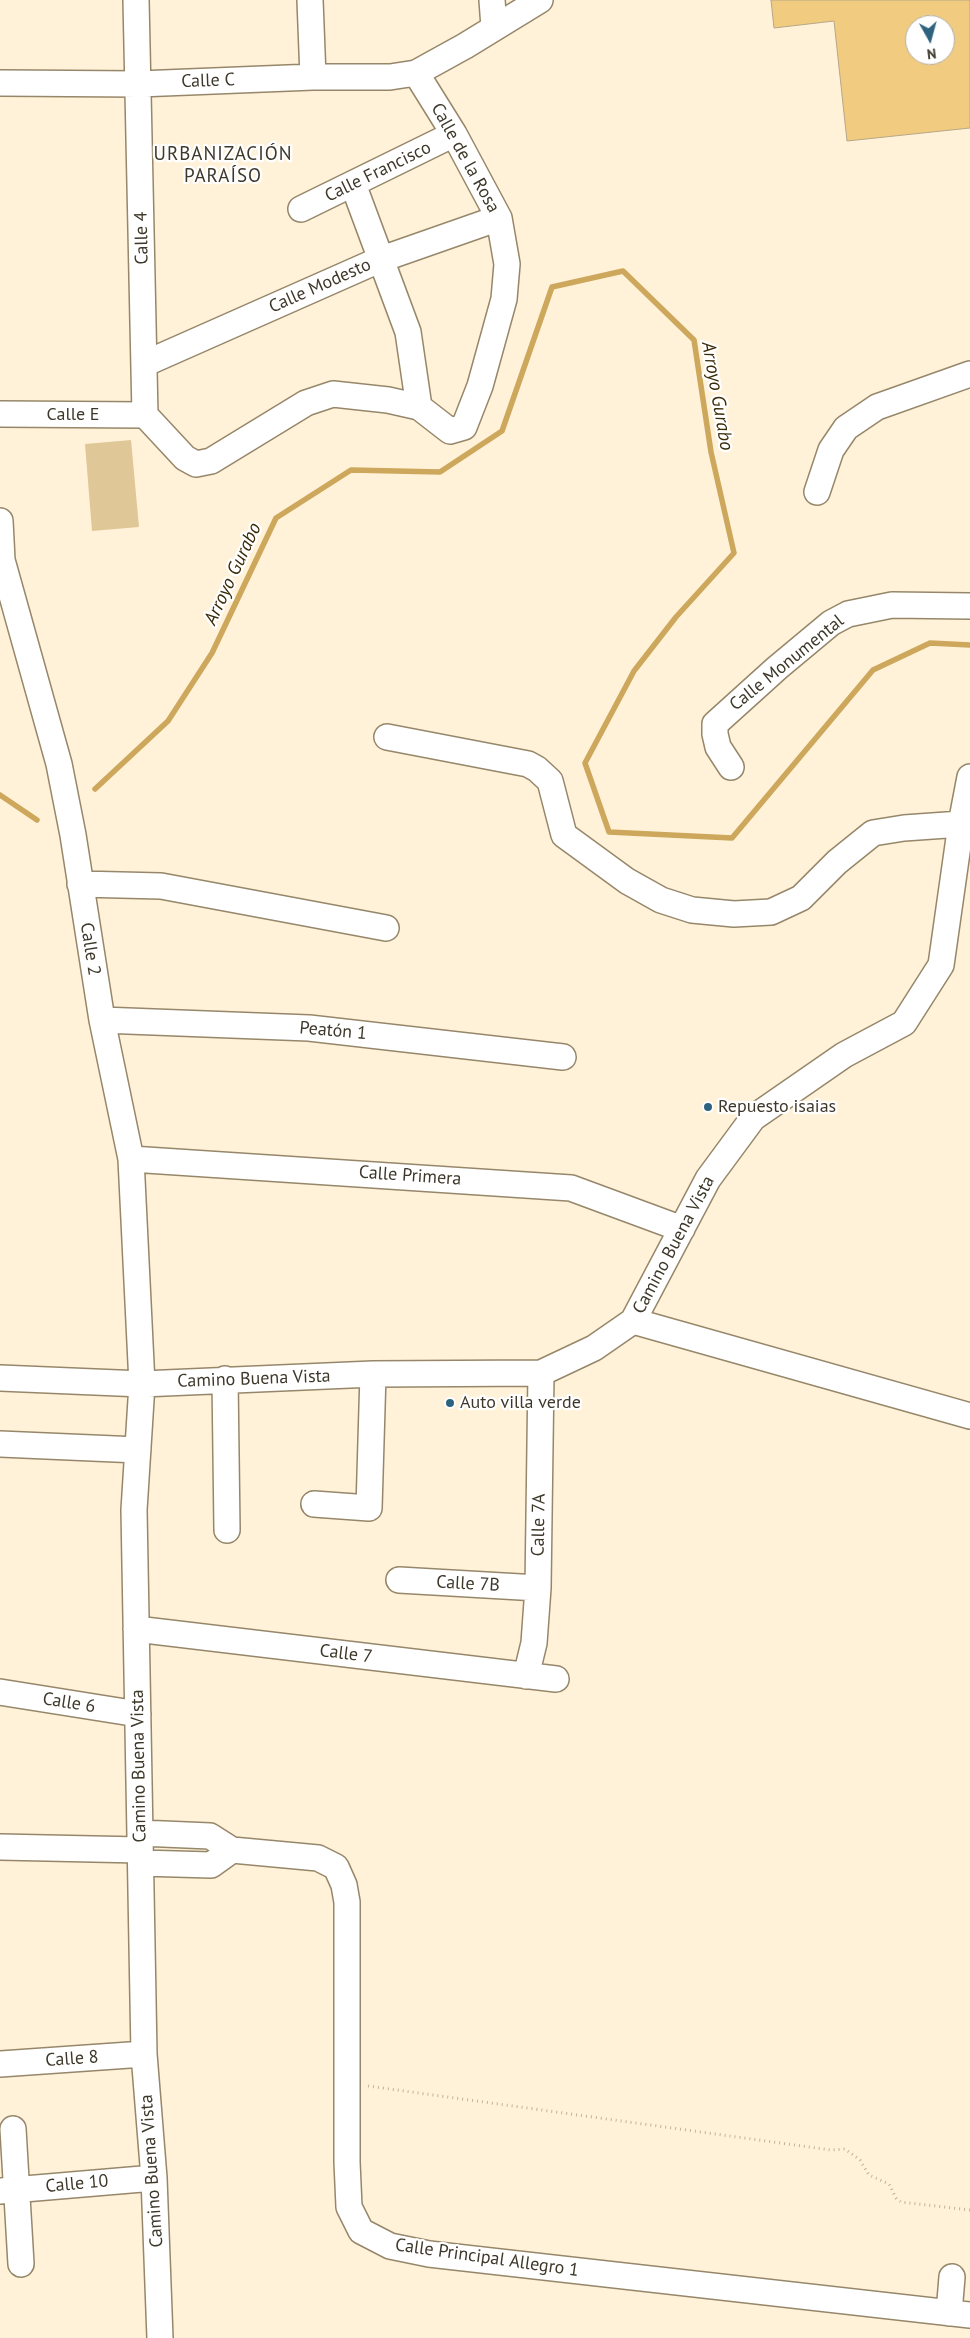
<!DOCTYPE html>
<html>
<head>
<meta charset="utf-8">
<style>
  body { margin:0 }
  #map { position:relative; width:970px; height:2338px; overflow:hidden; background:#fff2d8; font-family:"PT Sans",sans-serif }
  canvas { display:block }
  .north { position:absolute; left:905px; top:15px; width:50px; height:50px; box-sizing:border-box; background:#fff; border:1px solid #b2afaa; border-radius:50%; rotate:173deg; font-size:14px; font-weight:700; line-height:20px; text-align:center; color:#3e382b }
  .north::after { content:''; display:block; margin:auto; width:18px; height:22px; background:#2e637f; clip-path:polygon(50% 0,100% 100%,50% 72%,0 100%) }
</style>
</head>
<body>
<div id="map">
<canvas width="970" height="2338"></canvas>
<div class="north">N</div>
</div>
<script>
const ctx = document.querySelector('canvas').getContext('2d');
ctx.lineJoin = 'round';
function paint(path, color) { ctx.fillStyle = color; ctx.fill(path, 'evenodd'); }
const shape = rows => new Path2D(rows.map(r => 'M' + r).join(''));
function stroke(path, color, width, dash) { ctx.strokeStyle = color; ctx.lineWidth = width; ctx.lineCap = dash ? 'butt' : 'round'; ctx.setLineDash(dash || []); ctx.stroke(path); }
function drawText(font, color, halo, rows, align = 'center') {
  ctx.font = font + ' "PT Sans",sans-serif'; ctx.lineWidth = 4.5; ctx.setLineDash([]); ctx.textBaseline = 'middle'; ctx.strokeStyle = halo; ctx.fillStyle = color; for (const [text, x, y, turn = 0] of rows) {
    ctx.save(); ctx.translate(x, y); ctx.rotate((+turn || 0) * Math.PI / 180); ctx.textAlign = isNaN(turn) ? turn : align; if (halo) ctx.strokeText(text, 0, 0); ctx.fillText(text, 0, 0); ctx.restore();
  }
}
paint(shape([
  [131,440,139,527,92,531,85,444]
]), '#e0c797');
stroke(shape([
  [95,789,168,721,212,653,276,518,351,470,440,472,502,431,552,287,623,271,694,340,711,452,734,553,676,617,634,671,585,763,609,832,732,838,873,670,930,643,970,645],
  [0,795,37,820]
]), '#cda75b', 5.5);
const building = shape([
  [771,0,970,0,970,128,847,141,834,21,774,28,771,0],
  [915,25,945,25,945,55,915,55,915,25]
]);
paint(building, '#f1cb7f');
stroke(building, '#b7a788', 1);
const minor = shape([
  [136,0,145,415],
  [310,0,313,77],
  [492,0,494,27],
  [0,83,139,84,313,77,390,77,416,73,465,46,540,0],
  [353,184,408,332,419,407],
  [301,209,454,134],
  [144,364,379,260,499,218],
  [0,414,145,415],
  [145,415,185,458,196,464,211,461,306,403,333,394,388,400,419,407,450,431,464,427,480,386,504,299,507,264,499,218,454,134,416,73],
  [817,492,831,450,846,428,877,407,970,374],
  [0,521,2,560,59,764,73,835,102,1020,131,1159,142,1384,134,1510,144,2054,154,2178,160,2338],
  [387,737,528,764,537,769,550,781,564,835,627,881,661,900,692,910,734,914,771,912,801,898,837,862,873,833,904,828,961,824],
  [731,767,718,747,715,734,715,724,777,668,831,623,848,614,892,605,970,606],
  [80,884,161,886,386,928],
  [102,1020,309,1028,563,1057],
  [131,1159,571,1188,682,1229],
  [633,1321,970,1416],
  [0,1378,142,1384,373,1374,541,1373,594,1348,633,1321,708,1179,753,1118,844,1055,904,1023,941,965,961,824,970,777],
  [225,1379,227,1530],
  [0,1444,138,1450],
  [314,1504,369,1508,373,1374],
  [399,1580,538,1588],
  [136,1629,556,1679],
  [526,1676,534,1643,538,1588,541,1373],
  [0,1692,138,1714],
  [140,1833,210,1836,232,1850,211,1865,141,1863],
  [0,1847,140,1850],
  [232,1850,318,1858,336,1867,344,1885,347,1902,347,2162,349,2207,361,2231,390,2246,429,2254,970,2315],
  [0,2064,144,2054],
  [13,2129,21,2264],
  [0,2191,154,2178],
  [949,2313,952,2277]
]);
stroke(minor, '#96876a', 28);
stroke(shape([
  [368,2086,831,2150,845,2149,860,2160,869,2175,889,2184,896,2198,901,2202,970,2210]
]), '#beb39d', 3, [1, 4]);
stroke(minor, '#fff', 25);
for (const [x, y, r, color] of [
  [708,1107,5,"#2e637f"],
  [450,1403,5,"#2e637f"]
]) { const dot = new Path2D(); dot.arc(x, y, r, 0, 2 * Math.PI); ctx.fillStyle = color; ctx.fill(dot); stroke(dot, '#fff', 2); }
drawText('18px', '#3e382b', '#fff', [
  ["Calle C",208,81,-2],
  ["Calle de la Rosa",465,158,61],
  ["Calle Francisco",378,172,-26],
  ["Calle 4",142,238,-91],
  ["Calle Modesto",320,286,-24],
  ["Calle E",73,415],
  ["Calle Monumental",787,663,-39],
  ["Calle 2",90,949,81],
  ["Peatón 1",333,1031,5],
  ["Calle Primera",410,1176,4],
  ["Camino Buena Vista",674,1245,-62],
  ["Camino Buena Vista",254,1379,-2],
  ["Calle 7A",539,1525,-89],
  ["Calle 7B",468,1584,3],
  ["Calle 7",346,1654,7],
  ["Calle 6",69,1703,9],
  ["Camino Buena Vista",139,1766,-91],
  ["Calle 8",72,2059,-4],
  ["Camino Buena Vista",152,2171,-94],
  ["Calle 10",77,2184,-5],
  ["Calle Principal Allegro 1",487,2258,8]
]);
drawText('18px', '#3e382b', '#fff', [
  ["Repuesto isaias",718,1107],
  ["Auto villa verde",460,1403]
], 'left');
ctx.letterSpacing = '1px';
drawText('19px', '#3e382b', '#fff', [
  ["URBANIZACIÓN",223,155],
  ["PARAÍSO",223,177]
]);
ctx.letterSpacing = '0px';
drawText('italic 19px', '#3a2b08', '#fff', [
  ["Arroyo Gurabo",717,396,80],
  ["Arroyo Gurabo",233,574,-65]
]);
</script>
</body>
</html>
